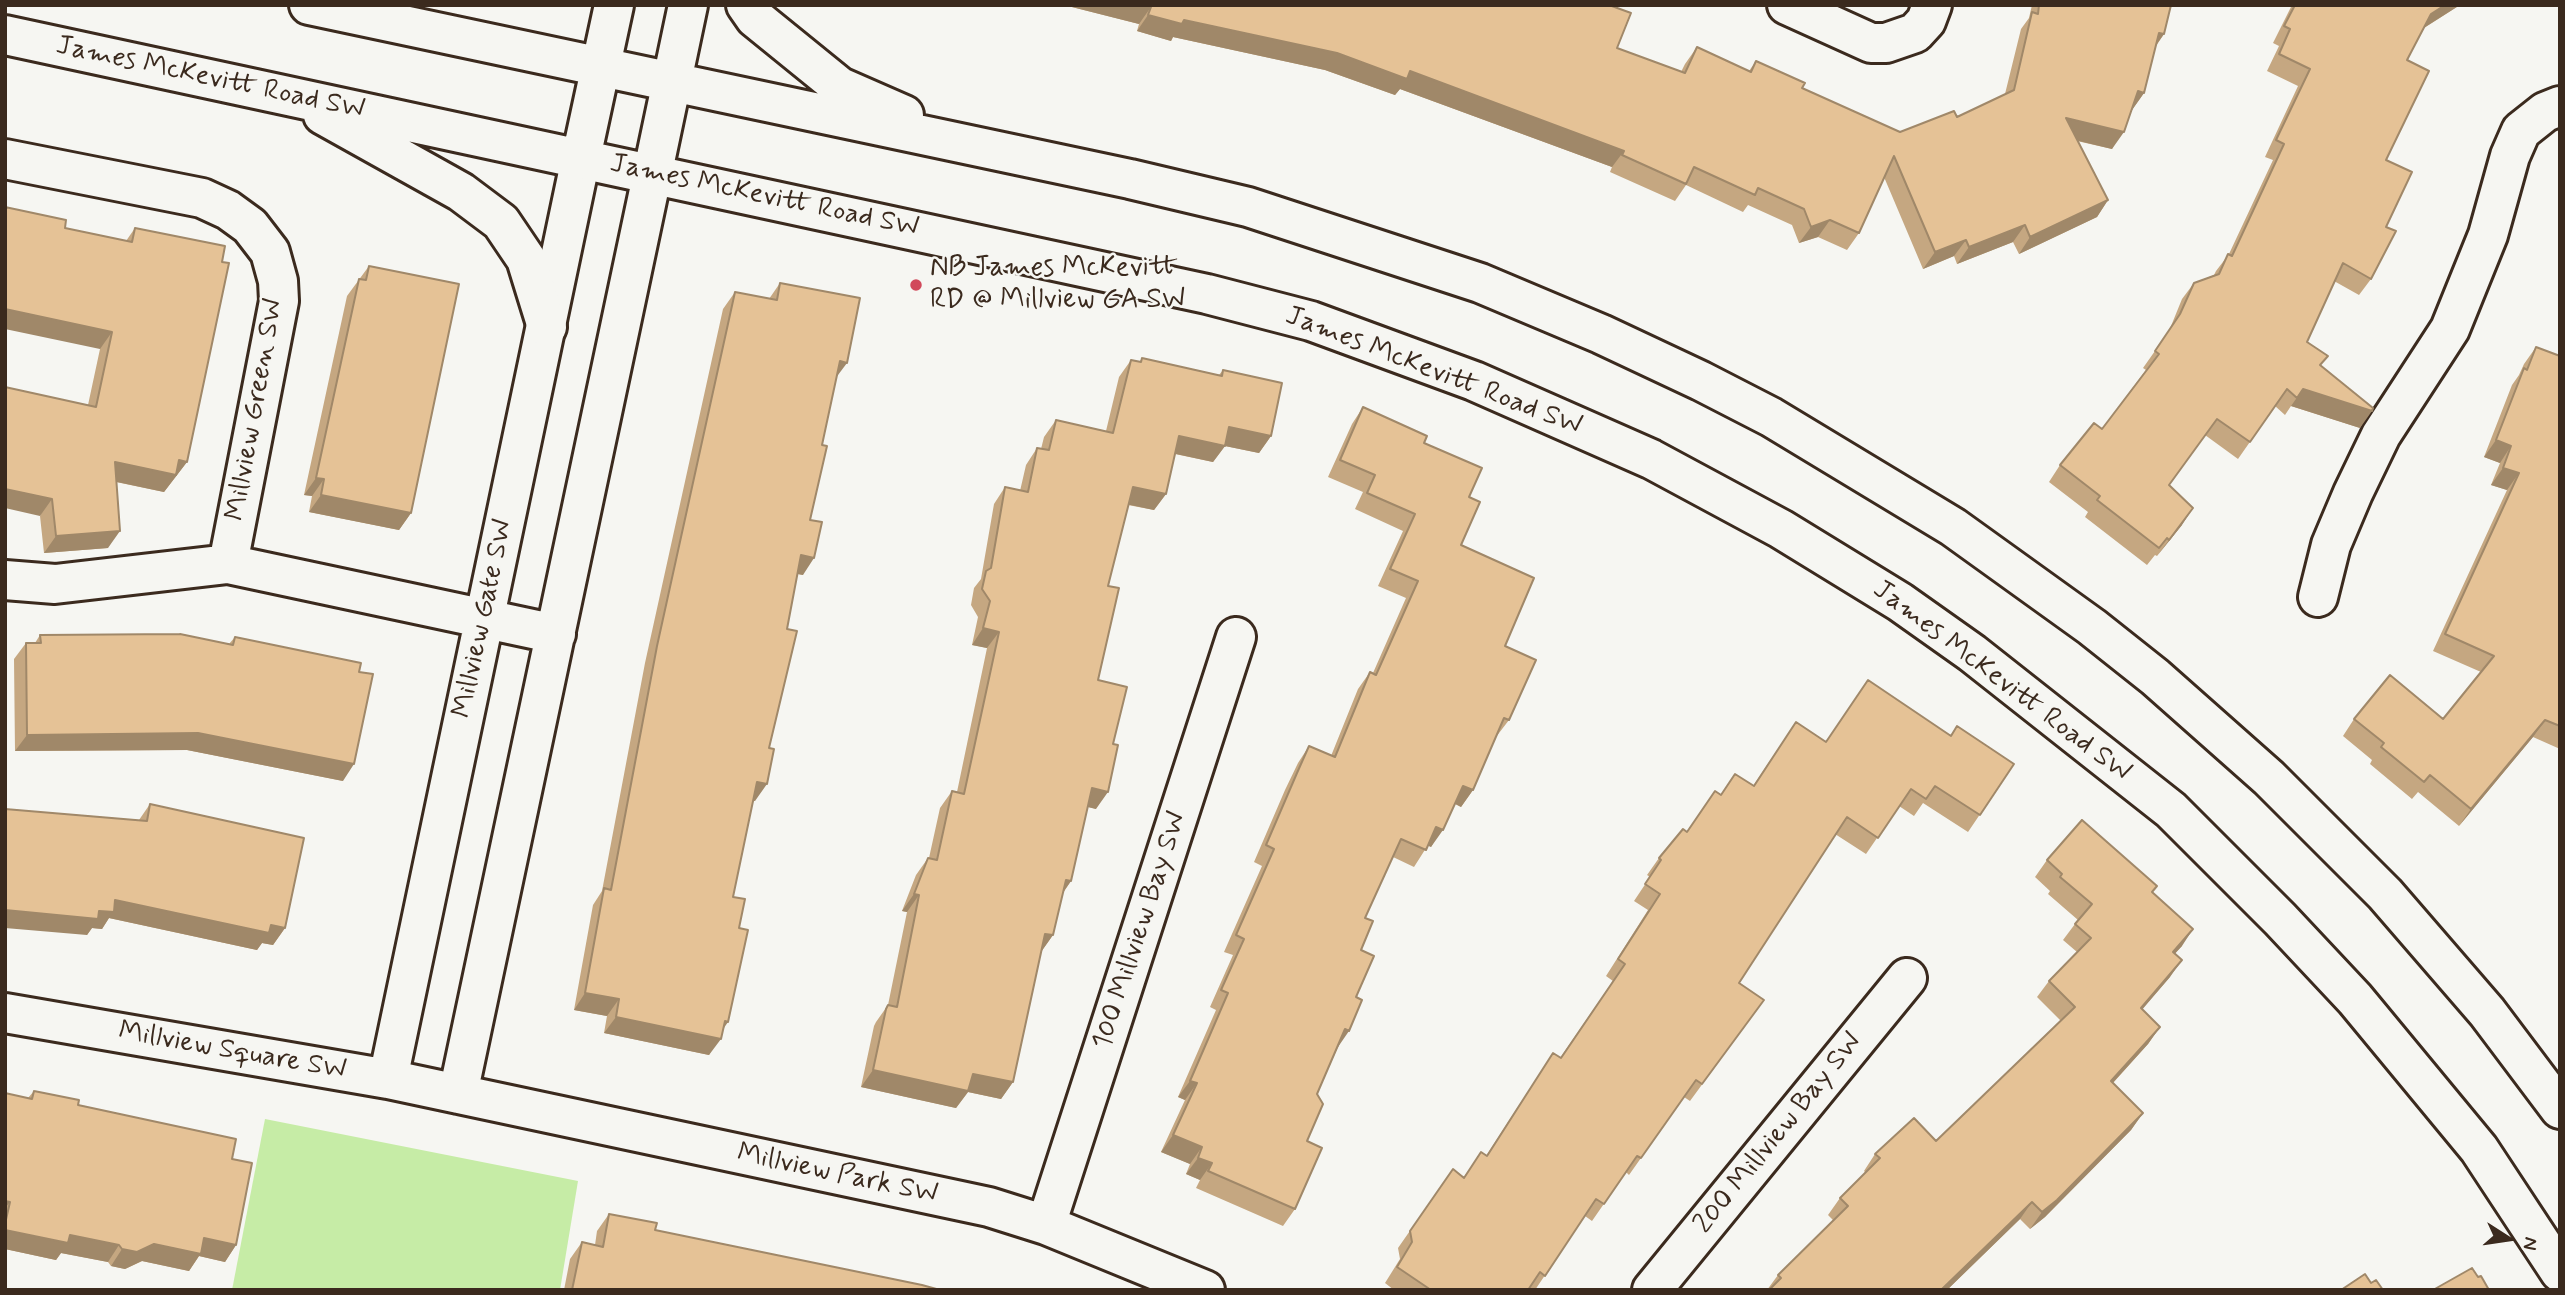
<!DOCTYPE html>
<html>
<head>
<meta charset="utf-8">
<style>
  body { margin:0 }
  #map { position:relative; width:2565px; height:1295px; overflow:hidden; background:#f6f6f2; font-family:Mynerve,sans-serif }
  canvas { display:block }
  .frame { position:absolute; inset:0; border:7px solid #3b2a1e; pointer-events:none }
  .north { position:absolute; left:2474px; top:1204px; width:70px; height:70px; -webkit-text-stroke:5px #f6f6f2; paint-order:stroke; rotate:102deg; font-size:19px; font-weight:700; line-height:28px; text-align:center; color:#3b2a1e }
  .north::after { content:''; display:block; margin:auto; width:24px; height:32px; background:#3b2a1e; clip-path:polygon(50% 0,100% 100%,50% 72%,0 100%) }
</style>
</head>
<body>
<div id="map">
<canvas width="2565" height="1295"></canvas>
<div class="frame"></div>
<div class="north">N</div>
</div>
<script>
const ctx = document.querySelector('canvas').getContext('2d');
ctx.lineJoin = 'round';
function paint(path, color) { ctx.fillStyle = color; ctx.fill(path, 'evenodd'); }
const shape = rows => new Path2D(rows.map(r => 'M' + r).join(''));
function stroke(path, color, width, dash) { ctx.strokeStyle = color; ctx.lineWidth = width; ctx.lineCap = dash ? 'butt' : 'round'; ctx.setLineDash(dash || []); ctx.stroke(path); }
function drawText(font, color, halo, rows, align = 'center') {
  ctx.font = font + ' Mynerve,sans-serif'; ctx.lineWidth = 5; ctx.setLineDash([]); ctx.textBaseline = 'middle'; ctx.strokeStyle = halo; ctx.fillStyle = color; for (const [text, x, y, turn = 0] of rows) {
    ctx.save(); ctx.translate(x, y); ctx.rotate((+turn || 0) * Math.PI / 180); ctx.textAlign = isNaN(turn) ? turn : align; if (halo) ctx.strokeText(text, 0, 0); ctx.fillText(text, 0, 0); ctx.restore();
  }
}
paint(shape([
  [265,1119,578,1181,560,1290,232,1290]
]), '#c6eca6');
const street = shape([
  [1787,5,1871,43,1886,43,1915,33,1926,21,1932,5],
  [5,159,202,198,228,210,250,226,270,252,278,281,279,301,228,564],
  [5,580,55,584,228,564,556,634],
  [2318,597,2331,545,2353,493,2381,435,2450,329,2488,235,2510,156,2521,131,2545,112,2560,106],
  [5,1013,388,1079,989,1207,1046,1225,1205,1290],
  [388,1079,581,158],
  [458,1094,652,176],
  [1046,1225,1236,637],
  [1652,1290,1907,978]
]);
const secondary = shape([
  [309,5,1130,179,1248,207,1480,283,1601,334,1701,381,1771,417,1953,527,2092,627,2155,677,2269,778,2385,894,2487,1012,2560,1109],
  [746,5,755,18,840,87,904,115],
  [5,35,1207,294,1311,321,1474,381,1651,459,1781,529,1900,602,1972,653,2171,810,2280,919,2355,999,2479,1149,2560,1272],
  [323,115,461,192,501,222,526,259,547,327],
  [581,158,614,5],
  [652,176,688,5]
]);
stroke(street, '#3b2a1e', 44);
stroke(secondary, '#3b2a1e', 44);
stroke(street, '#f6f6f2', 38);
stroke(secondary, '#f6f6f2', 38);
paint(shape([
  [1064,5,1609,5,1617,48,1681,72,1685,64,1697,47,1749,71,1756,61,1802,88,1900,132,1957,117,2005,94,2021,29,2029,18,2032,5,2171,5,2164,34,2156,46,2144,93,2132,110,2131,109,2112,149,2077,141,2108,200,2097,217,2019,254,2013,242,1957,264,1954,256,1923,269,1884,177,1859,233,1847,250,1818,237,1799,243,1792,225,1748,205,1743,212,1686,185,1675,201,1610,172,1612,167,1400,89,1395,95,1325,70,1173,37,1171,41,1137,31,1139,24],
  [2292,5,2460,5,2424,28,2407,60,2386,160,2386,227,2371,279,2359,295,2334,281,2307,342,2321,366,2360,428,2291,406,2285,415,2275,406,2238,459,2205,435,2169,485,2182,525,2157,556,2155,555,2147,565,2085,517,2088,512,2049,482,2060,465,2102,429,2146,370,2143,368,2169,331,2182,299,2194,283,2214,275,2216,271,2229,254,2273,160,2265,157,2298,86,2267,71,2279,46,2273,43],
  [65,228,126,241,135,228,222,262,187,462,164,492,116,482,108,548,44,553,40,516,88,405,100,349],
  [369,266,411,513,399,530,309,512,312,496,304,495,347,296],
  [780,283,836,377,822,445,810,520,803,575,797,574,755,801,753,801,733,897,739,928,723,1030,709,1055,604,1033,607,1016,574,1010,593,905,602,891,645,663,723,309,735,292,769,299],
  [2536,347,2560,356,2560,749,2533,737,2459,826,2418,792,2412,799,2370,764,2372,760,2343,736,2354,719,2443,719,2481,672,2433,651,2507,490,2491,485,2500,463,2484,457,2512,385,2519,375,2524,364],
  [1142,358,1219,375,1223,370,1271,436,1259,453,1225,446,1213,462,1175,454,1166,494,1154,510,1128,505,1108,586,1098,680,1096,809,1088,807,1071,881,1063,893,1053,935,1041,952,1013,1082,1001,1099,968,1092,956,1108,861,1087,874,1026,876,1022,888,1005,907,912,902,911,916,875,928,858,929,858,940,808,952,791,957,792,987,648,972,645,978,617,971,605,974,588,981,579,994,504,1005,487,1020,491,1026,465,1037,448,1041,449,1044,437,1056,420,1106,431,1119,377,1131,360,1140,362],
  [1363,407,1424,443,1469,497,1461,545,1505,646,1509,720,1496,737,1473,790,1461,807,1455,804,1431,847,1428,845,1414,867,1393,857,1365,918,1356,997,1338,1047,1317,1094,1307,1141,1295,1209,1283,1226,1196,1188,1200,1180,1186,1174,1190,1164,1161,1152,1185,1100,1178,1097,1216,1010,1210,1007,1233,955,1224,952,1262,866,1254,862,1285,790,1298,763,1309,746,1331,756,1358,689,1370,672,1373,673,1406,598,1378,586,1403,531,1355,509,1363,492,1328,477,1352,424],
  [40,635,229,644,235,637,343,781,187,750,15,751,14,659,26,643,35,643],
  [1796,722,1826,742,1950,736,1957,726,2014,764,1968,832,1923,803,1914,816,1899,806,1866,854,1835,834,1739,983,1764,1000,1690,1101,1684,1097,1629,1175,1626,1172,1592,1221,1585,1216,1535,1290,1394,1290,1385,1283,1400,1259,1398,1248,1453,1169,1464,1177,1481,1152,1486,1156,1553,1053,1560,1058,1613,981,1606,976,1648,910,1634,901,1650,877,1647,875,1659,858,1687,832,1721,795,1753,786],
  [150,804,285,928,273,945,262,943,257,950,109,918,102,929,92,928,87,935,30,811,139,820],
  [2047,860,2152,893,2182,946,2175,953,2170,977,2142,1009,2160,1027,2148,1044,2113,1083,2143,1113,2131,1130,2045,1217,2030,1229,2020,1219,1947,1290,1767,1290,1778,1275,1833,1220,1828,1215,1840,1198,1866,1173,1864,1171,1875,1154,1936,1141,2061,1021,2037,997,2049,981,2077,952,2063,940,2078,920,2048,894,2050,891,2035,877],
  [34,1091,232,1159,236,1245,225,1262,199,1256,189,1271,142,1261,125,1269,111,1266,108,1262,61,1253,56,1260,5,1249,5,1093,28,1098],
  [609,1214,655,1230,940,1290,564,1290,570,1259,582,1242,595,1245,597,1231]
]), '#c5a781');
paint(shape([
  [1064,5,1145,5,1151,7,1139,24],
  [2445,5,2460,5,2419,31,2431,14],
  [1148,15,1184,20,1337,53,1410,71,1624,151,1612,167,1400,89,1395,95,1325,70,1173,37,1171,41,1137,31],
  [2159,33,2164,34,2152,51],
  [2138,91,2144,93,2132,110,2126,108],
  [2066,118,2124,132,2112,149,2054,135],
  [2108,200,2097,217,2019,254,2030,237],
  [1830,220,1818,237,1799,243,1811,227],
  [2025,225,2013,242,1957,264,1969,247],
  [1966,240,1954,256,1923,269,1935,252],
  [5,309,112,332,100,349,5,329],
  [840,361,847,363,835,379],
  [2303,389,2372,411,2360,428,2291,406],
  [1229,427,1271,436,1259,453,1225,446,1213,462,1167,452,1179,436],
  [2496,440,2511,446,2500,463,2484,457],
  [179,460,187,462,164,492,103,479,115,462],
  [2503,468,2519,473,2507,490,2491,485],
  [316,478,324,479,312,496,304,495],
  [1133,487,1166,494,1154,510,1121,503],
  [5,489,52,499,40,516,5,508],
  [321,495,411,513,399,530,309,512],
  [2193,508,2182,525,2157,556],
  [120,531,108,548,44,553,56,536],
  [801,555,814,558,803,575,789,572],
  [983,628,999,632,987,648,972,645],
  [2545,720,2533,737,2459,826,2471,809],
  [198,733,354,764,343,781,187,750,15,751,27,735],
  [757,782,767,784,755,801,746,799],
  [1463,786,1473,790,1461,807,1452,802],
  [1092,788,1108,792,1096,809,1080,805],
  [1436,827,1443,830,1431,847,1424,844],
  [1066,880,1071,881,1059,898],
  [914,894,919,895,907,912,902,911],
  [115,900,271,925,285,928,273,945,262,943,257,950,109,918,102,929,92,928,87,935,5,928,5,910,99,911],
  [2193,929,2182,946,2161,969,2173,952],
  [1045,934,1053,935,1041,952,1033,950],
  [2182,960,2170,977,2129,1025,2141,1008],
  [585,993,619,999,607,1016,574,1010],
  [616,1017,725,1021,728,1022,717,1038,721,1039,709,1055,604,1033],
  [2160,1027,2148,1044,2099,1098,2111,1081],
  [1345,1029,1349,1031,1338,1047,1333,1046],
  [873,1070,973,1074,1013,1082,1001,1099,968,1092,956,1108,861,1087],
  [1190,1081,1197,1083,1185,1100,1178,1097],
  [2143,1113,2131,1130,2045,1217,2030,1229,2042,1212],
  [1173,1135,1202,1147,1190,1164,1161,1152],
  [1198,1158,1212,1163,1200,1180,1186,1174],
  [5,1201,10,1202,5,1208],
  [2032,1202,2020,1219,1947,1290,1941,1290],
  [5,1230,70,1235,119,1245,108,1262,61,1253,56,1260,5,1249],
  [204,1238,236,1245,225,1262,199,1256,189,1271,142,1261,125,1269,111,1266,122,1249]
]), '#a08869');
const building = shape([
  [1145,5,1609,5,1631,13,1617,48,1685,73,1697,47,1751,72,1756,61,1805,83,1802,88,1900,132,1954,111,1957,117,2014,90,2032,12,2038,14,2039,5,2171,5,2164,34,2159,33,2144,93,2138,91,2124,132,2066,118,2108,200,2030,237,2025,225,1969,247,1966,240,1935,252,1894,156,1859,233,1830,220,1811,227,1804,209,1758,188,1755,195,1694,167,1686,184,1622,155,1624,151,1410,71,1407,79,1337,53,1184,20,1182,24,1148,15,1151,7,1145,5],
  [2295,5,2445,5,2431,14,2407,60,2429,71,2386,160,2412,172,2386,227,2396,231,2371,279,2343,263,2307,342,2328,356,2320,365,2373,408,2372,411,2303,389,2297,398,2287,389,2250,442,2217,419,2169,485,2193,508,2169,540,2167,538,2159,548,2097,500,2100,496,2060,465,2094,423,2102,429,2159,354,2155,351,2180,314,2194,283,2219,274,2228,254,2232,256,2284,144,2276,140,2310,69,2279,54,2290,29,2284,26,2295,5],
  [5,207,66,220,65,228,132,242,135,228,225,246,222,262,229,263,187,462,179,460,176,475,115,462,120,531,56,536,52,499,5,489,5,387,96,407,112,332,5,309,5,207],
  [369,266,459,284,411,513,321,495,324,479,316,478,359,279,366,280,369,266],
  [780,283,860,298,847,363,840,361,822,445,827,446,810,520,822,522,814,558,801,555,787,629,797,631,769,748,774,749,767,784,757,782,733,897,745,899,739,928,748,930,728,1022,725,1021,721,1039,616,1017,619,999,585,993,604,888,611,890,657,646,735,292,777,300,780,283],
  [2536,347,2560,356,2560,726,2545,720,2471,809,2430,775,2424,782,2381,747,2384,743,2354,719,2390,675,2443,719,2494,656,2445,634,2519,473,2503,468,2511,446,2496,440,2524,368,2527,370,2536,347],
  [1142,358,1222,376,1223,370,1282,383,1271,436,1229,427,1225,446,1179,436,1166,494,1133,487,1108,586,1119,588,1098,680,1127,687,1113,744,1118,745,1108,792,1092,788,1071,881,1066,880,1053,935,1045,934,1013,1082,973,1074,968,1091,873,1070,886,1009,888,1005,897,1007,919,895,914,894,928,858,937,860,952,791,964,794,999,632,983,628,990,601,982,589,986,571,991,568,1005,487,1028,492,1037,448,1049,450,1056,420,1113,433,1131,360,1141,362,1142,358],
  [1363,407,1427,436,1424,443,1482,468,1469,497,1480,502,1461,545,1534,578,1505,646,1536,660,1509,720,1504,718,1473,790,1463,786,1443,830,1436,827,1426,850,1401,839,1365,918,1373,921,1361,950,1374,956,1356,997,1362,1000,1349,1031,1345,1029,1317,1094,1323,1104,1307,1141,1322,1148,1295,1209,1208,1171,1212,1163,1198,1158,1202,1147,1173,1135,1197,1083,1190,1081,1228,993,1221,990,1244,939,1236,935,1274,849,1266,845,1297,773,1309,746,1335,757,1370,672,1376,675,1418,581,1390,569,1415,514,1367,493,1375,475,1340,460,1363,407],
  [180,634,233,645,235,637,361,663,359,672,373,674,354,764,198,733,27,735,26,643,41,643,40,635,180,634],
  [1868,680,1951,736,1957,726,2014,764,1980,815,1935,786,1926,799,1911,789,1878,838,1847,817,1739,983,1764,1000,1702,1084,1696,1080,1641,1158,1637,1156,1604,1204,1596,1199,1545,1276,1540,1272,1528,1290,1431,1290,1397,1267,1412,1242,1410,1231,1453,1169,1464,1178,1481,1152,1487,1156,1553,1053,1561,1058,1625,964,1618,959,1660,894,1645,884,1661,860,1659,858,1683,829,1687,832,1715,791,1721,795,1735,774,1754,786,1796,722,1826,742,1868,680],
  [150,804,304,838,285,928,271,925,269,933,115,900,114,912,99,911,98,919,5,910,5,809,147,821,150,804],
  [2082,820,2157,886,2152,892,2193,929,2173,952,2182,960,2141,1008,2160,1027,2111,1081,2143,1113,2057,1200,2042,1212,2032,1202,1941,1290,1769,1290,1781,1278,1778,1275,1848,1206,1840,1198,1880,1158,1875,1154,1914,1118,1936,1141,2075,1007,2049,981,2091,938,2075,924,2092,904,2060,877,2062,874,2047,860,2082,820],
  [34,1091,79,1100,78,1105,236,1139,232,1159,252,1163,236,1245,204,1238,201,1254,154,1244,137,1252,122,1249,119,1245,70,1235,68,1243,5,1230,5,1224,10,1202,5,1201,5,1093,32,1099,34,1091],
  [609,1214,657,1223,655,1230,922,1285,940,1290,572,1290,582,1242,603,1247,609,1214],
  [2472,1268,2478,1277,2481,1276,2489,1290,2433,1290,2472,1268],
  [2365,1274,2371,1283,2376,1280,2383,1290,2341,1290,2365,1274]
]);
paint(building, '#e5c296');
stroke(building, '#a08869', 2);
for (const [x, y, r, color] of [
  [916,285,7,"#d1495b"]
]) { const dot = new Path2D(); dot.arc(x, y, r, 0, 2 * Math.PI); ctx.fillStyle = color; ctx.fill(dot); stroke(dot, '#f6f6f2', 2.5); }
drawText('28px', '#3b2a1e', '#f6f6f2', [
  ["James McKevitt Road SW",210,79,12],
  ["James McKevitt Road SW",764,197,12],
  ["James McKevitt Road SW",1433,372,21],
  ["Millview Green SW",256,410,-80],
  ["Millview Gate SW",484,619,-78],
  ["James McKevitt Road SW",2001,682,37],
  ["100 Millview Bay SW",1141,931,-72],
  ["Millview Square SW",232,1052,10],
  ["200 Millview Bay SW",1779,1134,-51],
  ["Millview Park SW",837,1175,12]
]);
drawText('28px', '#3b2a1e', '#f6f6f2', [
  ["NB James McKevitt",930,269],
  ["RD @ Millview GA SW",930,301]
], 'left');
</script>
</body>
</html>
